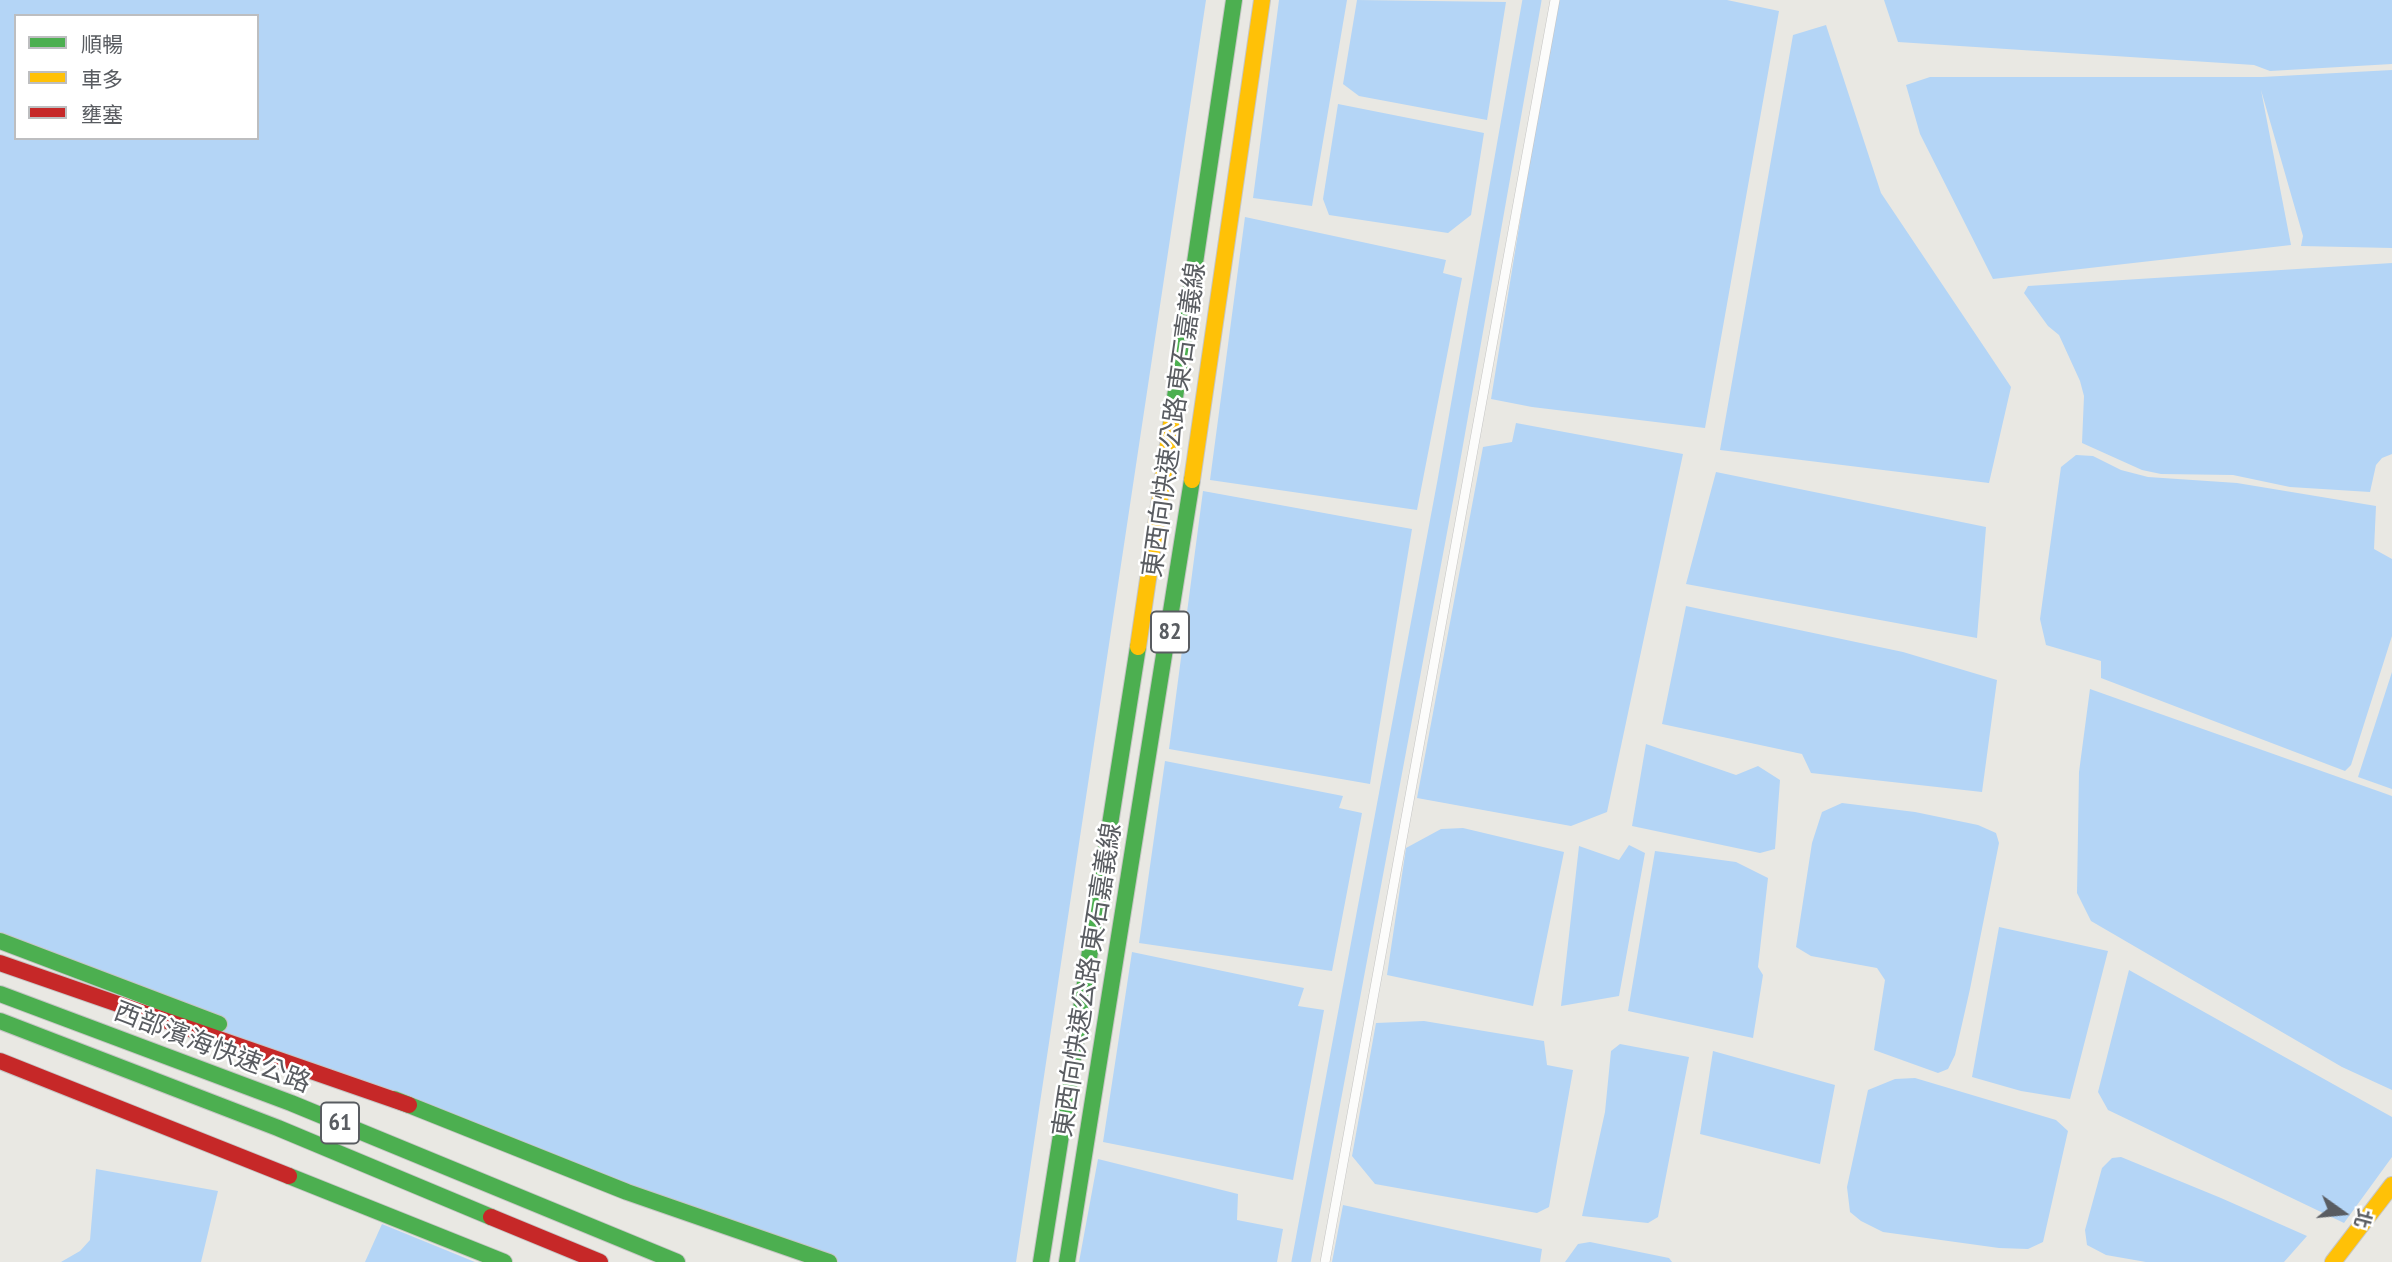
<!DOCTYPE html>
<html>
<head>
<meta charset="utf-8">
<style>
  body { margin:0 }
  #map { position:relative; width:2392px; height:1262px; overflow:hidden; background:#e9e8e3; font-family:"PT Sans Narrow","Noto Sans TC",sans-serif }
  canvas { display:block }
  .legend { position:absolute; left:14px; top:14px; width:245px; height:126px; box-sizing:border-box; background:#fff; border:2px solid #bdbec0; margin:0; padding:9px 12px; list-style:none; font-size:21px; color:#595c61 }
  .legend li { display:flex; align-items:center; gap:14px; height:35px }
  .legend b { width:35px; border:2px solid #bdbec0 }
  .north { position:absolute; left:2308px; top:1178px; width:70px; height:70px; -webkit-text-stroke:5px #fff; paint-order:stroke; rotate:105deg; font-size:19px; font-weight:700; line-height:28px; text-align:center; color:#595c61 }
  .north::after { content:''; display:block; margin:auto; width:24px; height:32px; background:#595c61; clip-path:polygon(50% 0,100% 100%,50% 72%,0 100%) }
</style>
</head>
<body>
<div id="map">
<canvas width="2392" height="1262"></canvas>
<ul class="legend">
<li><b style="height:9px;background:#4caf50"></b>順暢</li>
<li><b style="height:9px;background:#ffc107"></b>車多</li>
<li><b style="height:9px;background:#c62828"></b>壅塞</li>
</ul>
<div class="north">北</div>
</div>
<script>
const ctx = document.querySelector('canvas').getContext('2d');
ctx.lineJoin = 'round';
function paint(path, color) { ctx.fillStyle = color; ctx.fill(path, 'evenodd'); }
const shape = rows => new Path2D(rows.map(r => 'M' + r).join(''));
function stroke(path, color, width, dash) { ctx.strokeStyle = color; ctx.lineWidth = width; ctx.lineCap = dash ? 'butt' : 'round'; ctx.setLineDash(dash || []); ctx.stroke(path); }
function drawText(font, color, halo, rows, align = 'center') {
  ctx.font = font + ' "PT Sans Narrow","Noto Sans TC",sans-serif'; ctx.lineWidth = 5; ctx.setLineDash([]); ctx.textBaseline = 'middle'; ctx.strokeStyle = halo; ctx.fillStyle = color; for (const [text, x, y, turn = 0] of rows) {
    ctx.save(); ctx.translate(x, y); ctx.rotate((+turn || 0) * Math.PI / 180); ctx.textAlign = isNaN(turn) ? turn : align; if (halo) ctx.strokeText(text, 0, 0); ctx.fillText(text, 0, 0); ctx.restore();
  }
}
paint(shape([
  [0,0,1206,0,1016,1262,825,1262,0,948],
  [16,16,257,16,257,138,16,138],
  [1279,0,1347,0,1312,206,1253,198],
  [1357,0,1506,2,1487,120,1359,96,1343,84],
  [1556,0,1727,0,1779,11,1705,428,1532,407,1491,399],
  [1884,0,2392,0,2392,64,2270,71,2254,65,1898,42],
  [1826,25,1881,193,2011,387,1989,483,1720,450,1793,35],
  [2392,70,2392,248,2301,246,2303,236,2261,90,2291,245,1993,279,1920,134,1906,85,1930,77,2262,77],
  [1338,104,1484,133,1471,215,1448,233,1329,215,1323,199],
  [1245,217,1446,260,1443,273,1462,278,1417,510,1210,480],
  [2392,263,2392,454,2382,458,2376,465,2370,492,2290,487,2233,475,2161,474,2142,470,2082,443,2084,396,2080,381,2059,335,2048,326,2024,293,2028,286],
  [1516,423,1683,454,1607,812,1571,826,1417,798,1483,447,1512,442],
  [2076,455,2093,456,2121,470,2148,477,2237,483,2376,506,2374,549,2392,559,2392,636,2351,765,2345,771,2101,678,2101,661,2046,645,2040,619,2061,467],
  [1716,472,1986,527,1977,638,1686,584],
  [1203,491,1412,529,1370,784,1169,749],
  [1686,606,1903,652,1997,680,1982,792,1811,773,1802,754,1662,724],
  [2392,672,2392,789,2358,777],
  [2090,689,2392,796,2392,1090,2342,1067,2091,921,2077,893,2079,772],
  [1646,744,1736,775,1758,766,1780,780,1775,849,1760,853,1632,826],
  [1165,761,1343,796,1339,808,1362,813,1332,971,1139,943],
  [1842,803,1915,812,1978,825,1996,833,1999,843,1970,989,1955,1055,1948,1069,1938,1073,1874,1050,1885,980,1877,968,1811,956,1796,947,1812,843,1822,812],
  [1463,828,1564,852,1533,1006,1387,975,1406,848,1441,829],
  [1629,845,1645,853,1619,996,1561,1006,1579,846,1619,860],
  [1655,851,1736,862,1768,878,1758,967,1763,975,1753,1038,1628,1011],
  [1999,927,2108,951,2070,1099,2021,1091,1972,1077],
  [1132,952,1304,988,1298,1006,1324,1010,1293,1180,1103,1142],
  [2129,970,2392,1117,2392,1157,2344,1223,2108,1110,2098,1092],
  [1424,1021,1544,1041,1547,1065,1573,1070,1549,1207,1537,1213,1375,1184,1352,1156,1376,1023],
  [1620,1044,1689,1057,1658,1217,1648,1223,1582,1216,1605,1112,1611,1051],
  [1713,1051,1835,1085,1820,1164,1700,1134],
  [1915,1078,2056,1120,2068,1131,2043,1242,2028,1249,1999,1248,1883,1232,1861,1221,1850,1212,1847,1187,1868,1090,1895,1079],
  [2121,1157,2221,1198,2307,1236,2284,1262,2146,1262,2106,1255,2087,1245,2085,1230,2102,1168,2112,1158],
  [1098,1159,1238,1194,1237,1220,1283,1229,1277,1262,1079,1262],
  [96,1169,218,1191,201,1262,61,1262,80,1251,90,1240],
  [1343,1205,1542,1249,1540,1262,1332,1262],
  [382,1224,475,1262,365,1262],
  [1590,1242,1669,1258,1672,1262,1565,1262,1578,1244]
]), '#b4d5f6');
stroke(shape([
  [1301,1262,1447,481,1532,0]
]), '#b4d5f6', 19);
const lane = shape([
  [1325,1262,1555,0]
]);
const fast = shape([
  [1171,424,1234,0],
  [0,941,219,1024],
  [0,994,291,1103,677,1262],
  [0,1021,278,1128,491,1217],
  [394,1099,627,1192,829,1262],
  [289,1176,504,1262],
  [1041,1262,1138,647],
  [1067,1262,1192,480]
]);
const slow = shape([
  [1192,480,1262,0],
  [1138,647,1171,424],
  [2333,1262,2392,1185]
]);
const jam = shape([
  [0,963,409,1105],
  [0,1061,289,1176],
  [491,1217,600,1262]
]);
stroke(lane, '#c5c5c4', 10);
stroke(fast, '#c6c6c5', 18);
stroke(slow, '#c6c6c5', 18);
stroke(jam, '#c6c6c5', 18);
stroke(lane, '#fcfcfb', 9);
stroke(fast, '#4caf50', 16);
stroke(slow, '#ffc107', 16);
stroke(jam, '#c62828', 16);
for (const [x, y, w] of [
  [1170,632,38],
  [340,1123,38]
]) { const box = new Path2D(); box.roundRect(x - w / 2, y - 20.5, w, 41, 5); ctx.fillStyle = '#fff'; ctx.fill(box); stroke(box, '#595c61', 2); }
drawText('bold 24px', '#595c61', null, [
  ["82",1170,632],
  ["61",340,1123]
]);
drawText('26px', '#595c61', '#fff', [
  ["東西向快速公路 東石嘉義線",1175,420,-82],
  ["東西向快速公路 東石嘉義線",1088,980,-81],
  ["西部濱海快速公路",212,1048,21]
]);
</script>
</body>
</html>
